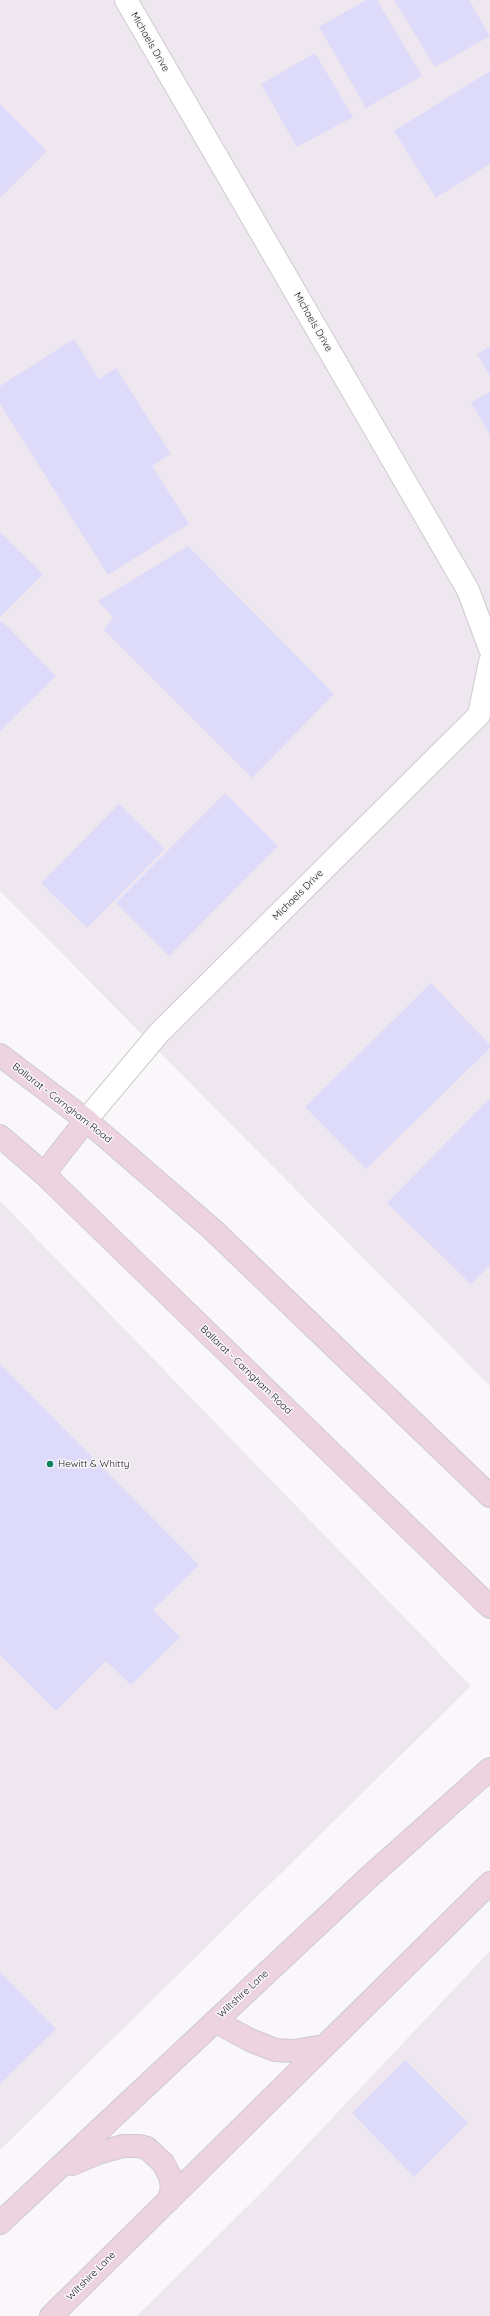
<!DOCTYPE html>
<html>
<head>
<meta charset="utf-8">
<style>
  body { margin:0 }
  canvas { display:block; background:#faf7fb }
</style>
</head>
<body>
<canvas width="490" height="2316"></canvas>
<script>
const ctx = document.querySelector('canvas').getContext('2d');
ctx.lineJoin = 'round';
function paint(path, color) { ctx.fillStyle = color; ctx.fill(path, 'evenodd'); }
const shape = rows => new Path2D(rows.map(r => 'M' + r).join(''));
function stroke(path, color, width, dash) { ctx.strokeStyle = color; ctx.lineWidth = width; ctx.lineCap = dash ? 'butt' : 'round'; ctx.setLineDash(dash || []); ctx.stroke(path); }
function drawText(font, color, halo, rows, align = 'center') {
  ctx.font = font + ' Quicksand,sans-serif'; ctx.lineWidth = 3; ctx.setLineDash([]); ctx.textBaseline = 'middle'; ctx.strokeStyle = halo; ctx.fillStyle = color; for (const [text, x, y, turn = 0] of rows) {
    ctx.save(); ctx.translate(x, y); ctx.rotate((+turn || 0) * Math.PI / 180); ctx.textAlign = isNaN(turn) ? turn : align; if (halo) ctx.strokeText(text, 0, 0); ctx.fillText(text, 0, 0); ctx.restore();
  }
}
paint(shape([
  [0,0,490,0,490,1386,0,891],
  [0,1201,471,1686,0,2150],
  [490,1951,490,2316,137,2316,267,2187]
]), '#eee7ef');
paint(shape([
  [366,0,377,0,422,76,366,108,319,27],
  [394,0,469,0,490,36,435,67],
  [315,53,353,117,297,147,261,84],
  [490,71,490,164,436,198,394,131],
  [0,104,47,151,0,198],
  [74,339,99,379,116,368,171,454,152,466,189,524,108,575,0,404,0,386],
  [490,346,490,376,477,354],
  [490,392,490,435,471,402],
  [0,532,43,574,0,617],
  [188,546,334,694,252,778,104,630,113,617,98,601],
  [2,621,56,676,0,731,0,623],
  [225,793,278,846,169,956,116,903],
  [119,804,165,849,87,928,41,883],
  [431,983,490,1045,490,1048,366,1169,305,1107],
  [490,1098,490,1265,471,1284,387,1203],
  [0,1364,199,1565,153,1610,180,1637,131,1685,106,1661,56,1711,0,1655],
  [0,1972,56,2029,0,2084],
  [405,2060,468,2123,414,2177,352,2113]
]), '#dedbfa');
const minor = shape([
  [126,0,468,590,490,649],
  [86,1120,159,1033,479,715,490,662]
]);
const secondary = shape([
  [0,1055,86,1120,212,1229,490,1496],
  [0,1136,44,1174,490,1607],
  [44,1174,86,1120],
  [215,2021,250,2040,275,2050,293,2051,324,2046],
  [72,2164,98,2153,123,2146,139,2146,147,2148,163,2163,170,2176,172,2187,169,2200],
  [0,2223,368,1878,490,1769],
  [51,2316,490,1883]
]);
stroke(minor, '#cecbce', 24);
stroke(secondary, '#cecbce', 24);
stroke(minor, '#fff', 22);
stroke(secondary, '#edd3df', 22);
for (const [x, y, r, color] of [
  [50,1464,4,"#0b805e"]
]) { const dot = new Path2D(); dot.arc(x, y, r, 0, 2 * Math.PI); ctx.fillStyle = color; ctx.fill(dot); stroke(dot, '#faf7fb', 1.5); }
drawText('10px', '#222122', '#faf7fb', [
  ["Michaels Drive",150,42,60],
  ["Michaels Drive",313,322,60],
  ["Michaels Drive",298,895,-45],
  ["Ballarat - Carngham Road",62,1103,38],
  ["Ballarat - Carngham Road",246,1370,44],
  ["Wiltshire Lane",243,1994,-43],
  ["Wiltshire Lane",91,2276,-45]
]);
drawText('10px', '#222122', '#faf7fb', [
  ["Hewitt & Whitty",58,1464]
], 'left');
</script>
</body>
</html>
